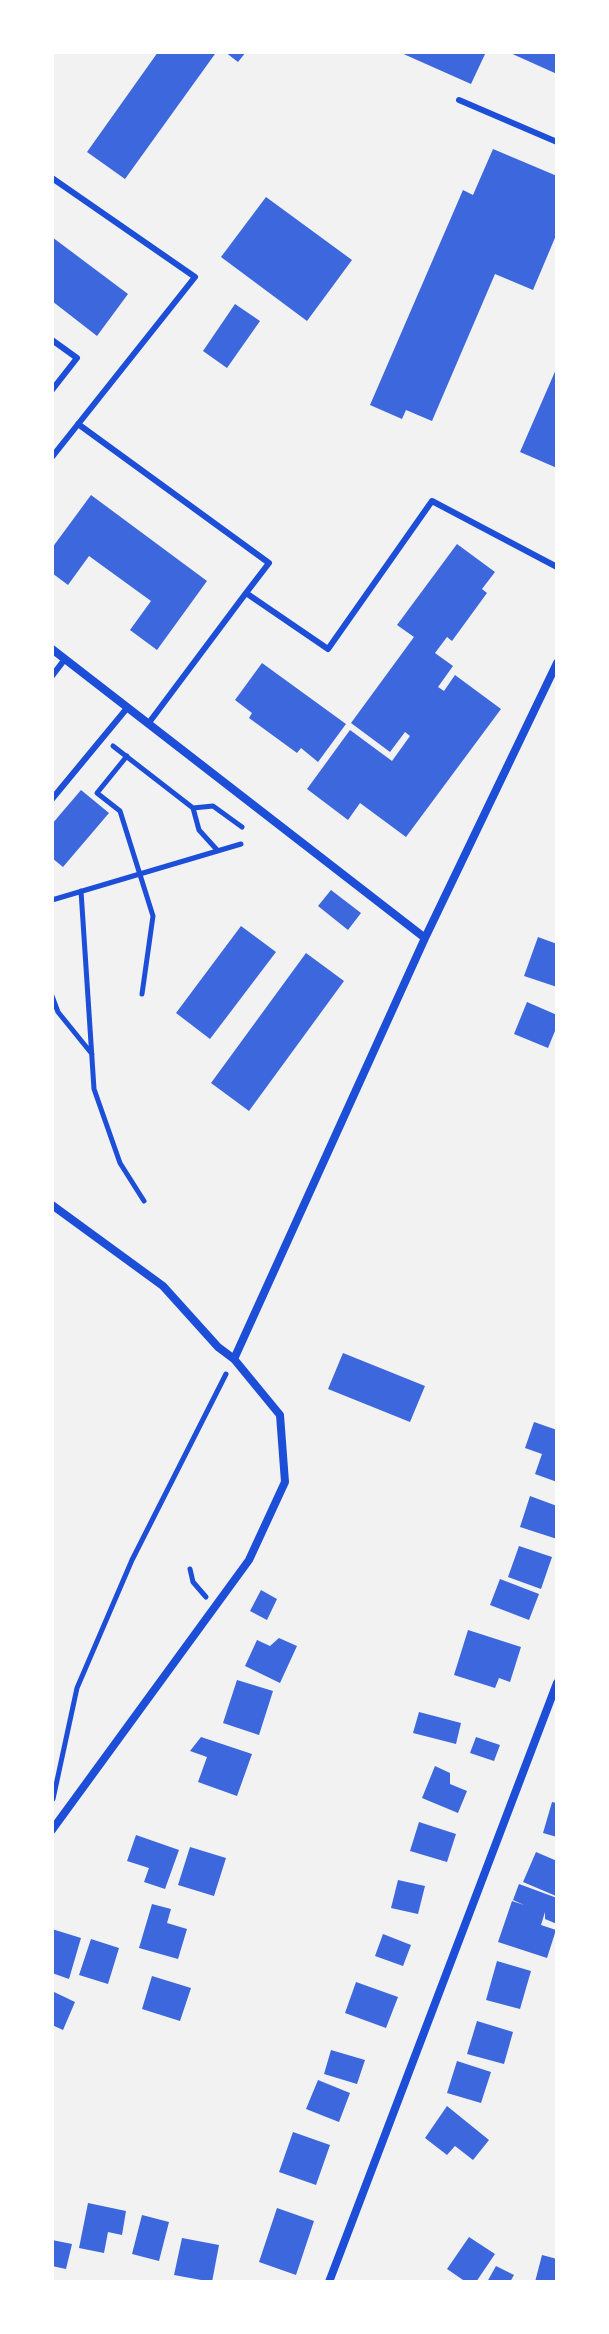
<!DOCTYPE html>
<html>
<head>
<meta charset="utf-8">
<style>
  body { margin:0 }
  #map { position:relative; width:609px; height:2334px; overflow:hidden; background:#f2f2f2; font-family:"Golos Text",sans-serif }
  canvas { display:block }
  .frame { position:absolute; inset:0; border:54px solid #fff; pointer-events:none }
</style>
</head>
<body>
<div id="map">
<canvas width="609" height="2334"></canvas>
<div class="frame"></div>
</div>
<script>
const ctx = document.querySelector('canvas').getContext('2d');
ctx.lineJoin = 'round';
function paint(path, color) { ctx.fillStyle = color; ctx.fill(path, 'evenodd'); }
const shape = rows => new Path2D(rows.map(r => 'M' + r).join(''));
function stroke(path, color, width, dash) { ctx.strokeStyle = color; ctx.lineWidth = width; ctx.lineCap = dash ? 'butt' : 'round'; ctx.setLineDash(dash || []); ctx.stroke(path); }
paint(shape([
  [158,52,215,54,125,179,87,152],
  [225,52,246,52,238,62],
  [399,52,486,52,471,84],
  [508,52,557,52,557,74],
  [493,149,557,176,557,233,533,290,495,274,432,421,406,410,402,419,370,405,463,190,473,195],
  [266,197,352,260,307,321,221,257],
  [52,237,128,294,97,336,52,301],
  [235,304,260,321,227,368,203,351],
  [557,367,557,468,520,452],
  [91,495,207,581,157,650,130,630,151,601,89,556,68,585,52,573,52,548],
  [457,544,495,572,482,589,487,593,452,641,447,637,435,653,453,666,438,687,444,691,455,675,501,709,406,837,360,803,348,820,307,789,350,730,392,761,410,736,405,732,390,752,351,723,414,637,397,625],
  [262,663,346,724,318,762,301,748,297,753,249,718,252,713,235,700],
  [81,790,109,813,63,867,52,858,52,824],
  [331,890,361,913,348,930,318,906],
  [241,926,276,952,210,1039,176,1013],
  [538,937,557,944,557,987,524,976],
  [306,953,344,981,249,1111,211,1083],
  [527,1002,557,1015,557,1026,548,1048,514,1034],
  [343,1353,425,1386,410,1422,328,1389],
  [534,1422,557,1430,557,1482,535,1474,542,1454,525,1448],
  [530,1496,557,1506,557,1539,520,1527],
  [519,1546,552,1557,541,1589,508,1577],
  [500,1579,539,1594,529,1620,490,1605],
  [261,1590,277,1599,267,1620,250,1611],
  [468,1630,521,1647,510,1682,499,1678,495,1688,454,1675],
  [279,1638,297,1646,280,1683,245,1666,257,1640,270,1646],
  [237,1680,273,1691,259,1735,223,1723],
  [419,1712,461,1723,456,1744,413,1733],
  [201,1737,252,1754,237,1796,198,1782,207,1757,190,1751],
  [476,1737,500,1745,494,1761,470,1753],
  [435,1766,450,1773,450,1784,467,1791,458,1813,422,1798],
  [552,1802,557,1803,557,1837,543,1833],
  [419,1822,456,1834,447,1862,410,1851],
  [136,1835,179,1850,165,1889,144,1882,149,1868,127,1861],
  [190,1847,226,1858,214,1896,178,1885],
  [536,1852,557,1861,556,1896,523,1882],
  [398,1880,425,1886,418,1914,391,1908],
  [519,1884,557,1898,557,1924,545,1919,545,1912,541,1925,556,1930,547,1958,498,1942,512,1901,524,1905,513,1900],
  [152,1904,171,1909,167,1923,187,1929,178,1959,139,1948],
  [52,1929,81,1938,69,1979,52,1973],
  [383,1934,411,1945,403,1966,375,1956],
  [91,1939,119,1948,108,1984,79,1975],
  [497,1961,531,1971,520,2009,486,2000],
  [152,1976,191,1988,180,2021,142,2009],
  [356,1982,398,1997,386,2028,345,2013],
  [52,1991,75,2002,63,2030,52,2025],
  [477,2021,513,2032,504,2064,467,2054],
  [331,2050,365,2060,357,2084,324,2074],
  [457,2061,491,2072,481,2103,447,2093],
  [318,2080,350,2093,339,2122,306,2109],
  [447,2106,489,2140,473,2160,455,2146,447,2155,425,2138],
  [293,2132,330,2145,316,2185,279,2172],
  [88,2203,126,2211,122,2235,108,2232,104,2253,79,2248],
  [277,2208,314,2221,296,2275,259,2262],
  [142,2215,169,2222,159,2261,132,2254],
  [469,2237,495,2254,476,2282,466,2282,447,2269],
  [182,2238,219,2245,212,2282,174,2275],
  [52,2240,72,2244,66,2269,52,2266],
  [542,2255,557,2259,557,2282,535,2282],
  [496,2266,514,2275,510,2282,487,2282]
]), '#3d67dc');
stroke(shape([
  [113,746,193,808,213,806,242,827],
  [127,756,97,793,120,811,153,916,142,994],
  [193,808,199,830,218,851],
  [81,891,94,1089,120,1163,144,1201],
  [52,900,241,844],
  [52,996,58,1012,92,1054],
  [190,1569,193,1582,206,1597],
  [53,1799,77,1688,132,1560,226,1374]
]), '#1d4ed8', 5);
stroke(shape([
  [459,100,557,142],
  [52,178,195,277,52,457],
  [52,340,77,358,52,390],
  [78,424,269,563,246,593],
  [52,676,65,659],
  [148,724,246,593,328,649,432,501,557,567],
  [52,799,128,707]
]), '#1d4ed8', 6);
stroke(shape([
  [52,649,425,938],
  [52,1205,163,1286,218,1347,234,1359,280,1415,285,1482,249,1560,52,1830],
  [234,1359,425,938,557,663],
  [329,2282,557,1683]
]), '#1d4ed8', 8);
</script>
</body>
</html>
